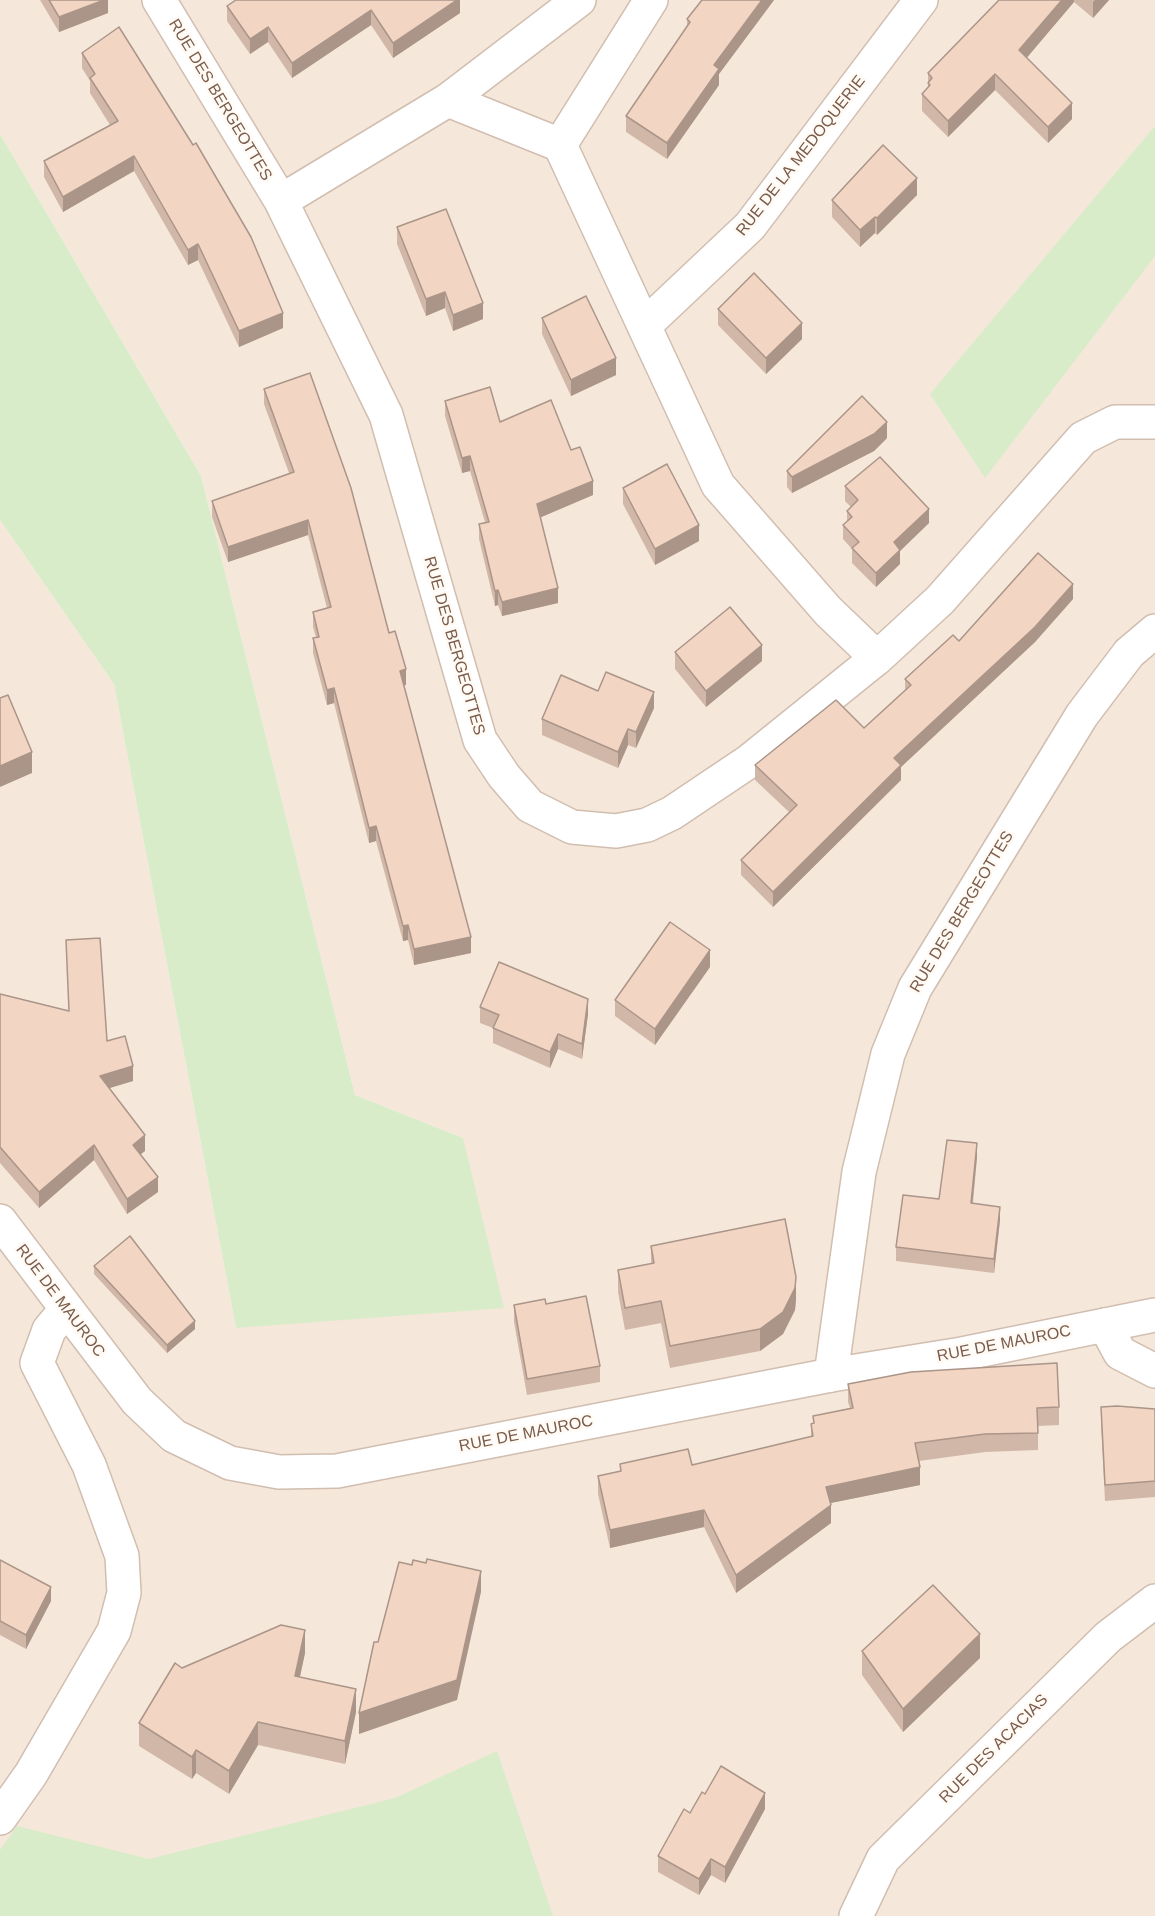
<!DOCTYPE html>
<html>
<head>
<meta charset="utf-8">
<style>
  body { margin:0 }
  canvas { display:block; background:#fdf6ec }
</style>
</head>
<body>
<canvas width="1155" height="1916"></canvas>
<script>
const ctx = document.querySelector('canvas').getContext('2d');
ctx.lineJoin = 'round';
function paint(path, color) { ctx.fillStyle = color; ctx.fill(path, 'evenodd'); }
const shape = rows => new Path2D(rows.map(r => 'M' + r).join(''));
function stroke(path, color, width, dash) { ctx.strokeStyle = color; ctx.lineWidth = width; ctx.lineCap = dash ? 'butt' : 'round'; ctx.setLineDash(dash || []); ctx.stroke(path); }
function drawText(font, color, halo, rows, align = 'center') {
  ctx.font = font + ' Arial,sans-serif'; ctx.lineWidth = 5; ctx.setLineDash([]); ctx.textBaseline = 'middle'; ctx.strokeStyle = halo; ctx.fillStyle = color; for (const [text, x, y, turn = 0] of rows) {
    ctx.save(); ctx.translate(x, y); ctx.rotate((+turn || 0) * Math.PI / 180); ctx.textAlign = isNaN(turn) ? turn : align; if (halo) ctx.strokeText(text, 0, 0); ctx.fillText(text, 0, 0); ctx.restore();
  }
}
paint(shape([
  [0,0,1155,0,1155,1916,0,1916,0,520,114,684,236,1328,463,1138,355,1095,201,476,0,134]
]), '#f5e8da');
paint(shape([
  [1155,126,1155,256,985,478,930,394],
  [0,134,201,476,355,1095,463,1138,504,1308,236,1328,114,684,0,520],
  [497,1751,553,1916,0,1916,0,1850,17,1826,149,1859,395,1798]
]), '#d8ecc9');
const minor = shape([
  [159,0,281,201,386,415,480,740,504,776,530,806,572,827,616,831,647,825,672,813,748,762,877,658],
  [651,0,560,145,718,485,828,611,877,658,940,600,1083,438,1115,422,1155,422],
  [448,100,560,145],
  [281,201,448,100,579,0],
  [644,326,750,226,921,0],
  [1105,1325,1120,1353,1155,1371],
  [831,1375,859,1172,888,1054,915,988,1082,715,1129,653,1155,631],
  [0,1818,31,1774,114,1631,124,1593,122,1556,89,1465,37,1363,49,1330,66,1310],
  [856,1916,883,1859,1108,1637,1155,1601]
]);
const tertiary = shape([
  [0,1221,137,1401,174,1436,230,1463,279,1472,337,1471,831,1375,962,1354,1155,1315]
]);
stroke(minor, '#d1beb0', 36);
stroke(tertiary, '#d1beb0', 36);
stroke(minor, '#fff', 33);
stroke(tertiary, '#fff', 33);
paint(shape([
  [40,0,108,0,108,13,59,32],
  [460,0,460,13,393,58,371,25,292,78,268,42,250,54,227,21,227,6],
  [702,0,774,0,719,74,719,85,667,159,626,132,626,116,687,26,687,19],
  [998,0,1109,0,1093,18,1074,2,1026,58,1072,119,1048,143,995,90,948,137,922,111,922,94,928,87,928,73,998,2],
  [82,53,283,328,239,347,198,260,188,265,134,171,63,212,44,177,44,161,110,125,90,93,90,81,82,68],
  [917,195,877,235,875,233,860,247,832,217,832,200],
  [397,227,483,319,453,331,445,308,426,316,397,244],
  [718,309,802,339,766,374,718,325],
  [542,318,616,375,571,396,542,334],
  [264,389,389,633,406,685,404,685,471,953,414,965,408,940,403,941,376,841,369,843,334,703,327,705,313,653,313,638,316,637,313,627,313,612,327,608,308,535,228,562,212,517,212,501,289,473,264,404],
  [445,401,500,422,571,450,593,495,540,517,558,603,502,616,498,605,495,606,479,539,479,524,485,522,470,471,462,473,445,416],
  [887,438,874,451,792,493,787,487,787,471],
  [845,486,929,523,900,551,900,564,876,587,852,563,852,549,843,539,843,525,847,522,847,511,851,507,845,501],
  [623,488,699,541,655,565,623,504],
  [1073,599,1035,642,901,767,901,780,773,907,741,875,741,860,789,812,755,780,755,765,864,728,905,690,905,679,959,641],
  [675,652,762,661,706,707,675,669],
  [598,691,654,708,636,748,628,745,618,768,542,735,542,719],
  [66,940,107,1041,133,1081,109,1088,145,1151,141,1154,158,1192,127,1214,94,1160,39,1208,0,1163,0,994,69,1011],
  [710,967,655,1045,615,1016,615,1000],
  [480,1007,588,1014,582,1059,558,1049,550,1068,493,1043,493,1028,480,1023],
  [977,1157,973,1203,1000,1220,994,1273,896,1261,896,1247],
  [651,1246,796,1299,795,1310,783,1334,760,1351,670,1368,661,1323,625,1330,618,1292,618,1270,651,1264],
  [94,1266,195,1329,167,1353,94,1274],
  [546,1304,600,1366,600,1382,527,1395,514,1322,514,1305],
  [848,1384,1059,1407,1059,1425,1038,1426,1038,1450,985,1452,919,1461,920,1485,830,1503,831,1523,736,1593,704,1527,610,1548,598,1494,598,1476,620,1471,620,1464,692,1465,811,1437,811,1424,813,1424,813,1416,850,1408,848,1402],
  [1101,1407,1155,1409,1155,1497,1105,1501,1101,1423],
  [0,1560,51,1601,26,1649,0,1635],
  [862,1651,980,1658,903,1732,862,1675],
  [305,1653,300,1677,356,1712,345,1764,258,1745,229,1794,196,1773,192,1779,139,1746,139,1723,182,1668],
  [705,1794,765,1809,725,1883,711,1875,699,1895,658,1872,658,1856]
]), '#d1b7a8');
paint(shape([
  [104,0,108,0,108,13,59,32,59,17],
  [457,0,460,0,460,13,393,58,393,43],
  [762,0,774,0,719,74,719,85,667,159,667,143,714,65],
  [1062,0,1074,0,1074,2,1019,67,1019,50],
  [1095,0,1109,0,1093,18,1093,2],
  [371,10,371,25,292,78,292,63],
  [268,27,268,42,250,54,250,39],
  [995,74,995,90,948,137,948,121],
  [1072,103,1072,119,1048,143,1048,127],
  [134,156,134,171,63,212,63,197],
  [917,178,917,195,877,235,877,218],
  [875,217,875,233,860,247,860,230],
  [198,244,198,260,188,265,188,250],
  [445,292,445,308,426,316,426,299],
  [483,303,483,319,453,331,453,315],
  [283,313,283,328,239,347,239,331],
  [802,323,802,339,766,374,766,358],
  [616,358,616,375,571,396,571,380],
  [887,422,887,438,874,451,792,493,792,477],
  [470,456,470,471,462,473,462,458],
  [593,481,593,495,537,519,537,504],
  [929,509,929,523,900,551,900,564,876,587,876,573,894,542],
  [308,520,308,535,228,562,228,547],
  [699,525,699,541,655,565,655,549],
  [1073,584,1073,599,1035,642,901,767,901,780,773,907,773,892,894,758],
  [558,588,558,603,502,616,502,602],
  [498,590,498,605,495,606,495,591],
  [762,645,762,661,706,707,706,691],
  [406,669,406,685,400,686,400,671],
  [334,688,334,703,327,705,327,690],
  [654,692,654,708,636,748,636,732],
  [628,729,628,745,618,768,618,752],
  [32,752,32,773,0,787,0,766],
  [376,826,376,841,369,843,369,828],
  [408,925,408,940,403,941,403,926],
  [471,937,471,953,414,965,414,949],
  [710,950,710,967,655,1045,655,1029],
  [588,999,588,1014,582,1059,582,1044],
  [558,1034,558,1049,550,1068,550,1052],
  [133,1066,133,1081,100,1091,100,1076],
  [145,1135,145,1151,133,1160,133,1145],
  [977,1143,977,1157,971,1217,971,1203],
  [94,1145,94,1160,39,1208,39,1192],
  [158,1177,158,1192,127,1214,127,1199],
  [1000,1207,1000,1220,994,1273,994,1259],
  [796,1277,796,1299,795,1310,783,1334,760,1351,760,1329],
  [195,1321,195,1329,167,1353,167,1345],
  [920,1467,920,1485,826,1504,826,1487],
  [831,1505,831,1523,736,1593,736,1575],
  [704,1510,704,1527,610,1548,610,1530],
  [481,1571,481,1592,457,1700,359,1734,359,1713],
  [51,1587,51,1601,26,1649,26,1635],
  [305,1630,305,1653,295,1699,295,1676],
  [980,1634,980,1658,903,1732,903,1709],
  [356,1689,356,1712,345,1764,345,1741],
  [258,1722,258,1745,229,1794,229,1771],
  [196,1750,196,1773,192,1779,192,1757],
  [765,1793,765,1809,725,1883,725,1867],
  [711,1859,711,1875,699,1895,699,1879]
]), '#aa9588');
const building = shape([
  [49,0,104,0,59,17,49,0],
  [236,0,457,0,393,43,371,10,292,63,268,27,250,39,227,6,236,0],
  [702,0,762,0,714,65,719,69,667,143,626,116,690,22,687,19,702,0],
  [999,0,1062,0,1019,50,1072,103,1048,127,995,74,948,121,922,94,930,85,928,83,932,78,928,73,999,0],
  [119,27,193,145,196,143,251,237,283,313,239,331,198,244,188,250,134,156,63,197,44,161,118,121,90,78,95,74,82,53,119,27],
  [883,145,917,178,877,218,875,217,860,230,832,200,883,145],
  [446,209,483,303,453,315,445,292,426,299,397,227,446,209],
  [754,273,802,323,766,358,718,309,754,273],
  [586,296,616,358,571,380,542,318,586,296],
  [310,373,351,488,389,633,395,631,406,669,400,671,471,937,414,949,408,925,403,926,376,826,369,828,334,688,327,690,313,638,319,637,313,612,331,607,308,520,228,547,212,501,294,472,264,389,310,373],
  [490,387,500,422,551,400,571,450,580,447,593,481,537,504,558,588,502,602,498,590,495,591,479,524,489,522,470,456,462,458,445,401,490,387],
  [862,396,887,422,874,434,792,477,787,471,862,396],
  [880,457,929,509,894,542,900,550,876,573,852,548,859,542,843,525,852,517,847,511,858,500,845,486,880,457],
  [667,464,699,525,655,549,623,488,667,464],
  [1038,553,1073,584,1035,627,894,758,901,765,773,892,741,860,797,805,755,765,836,700,864,728,911,685,905,679,953,635,959,641,1038,553],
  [730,607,762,645,706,691,675,652,730,607],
  [606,672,654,692,636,732,628,729,618,752,542,719,561,675,598,691,606,672],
  [8,695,32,752,0,766,0,698,8,695],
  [670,922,710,950,655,1029,615,1000,670,922],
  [100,938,107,1041,125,1036,133,1066,100,1076,145,1135,133,1145,158,1177,127,1199,94,1145,39,1192,0,1147,0,994,69,1011,66,940,100,938],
  [499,962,588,999,582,1044,558,1034,550,1052,493,1028,499,1015,480,1007,499,962],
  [947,1140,977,1143,971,1203,1000,1207,994,1259,896,1247,903,1195,939,1199,947,1140],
  [785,1219,796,1277,795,1288,783,1312,760,1329,670,1346,661,1301,625,1308,618,1270,654,1263,651,1246,785,1219],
  [130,1236,195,1321,167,1345,94,1266,130,1236],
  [586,1296,600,1366,527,1379,514,1305,545,1299,546,1304,586,1296],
  [1057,1363,1059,1407,1037,1408,1038,1433,985,1434,915,1443,920,1467,826,1487,831,1505,736,1575,704,1510,610,1530,598,1476,621,1471,620,1464,688,1449,692,1465,813,1436,811,1424,814,1423,813,1416,853,1408,848,1384,911,1372,1057,1363],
  [1117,1406,1155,1409,1155,1481,1105,1485,1101,1407,1117,1406],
  [427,1559,481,1571,457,1680,359,1713,374,1642,378,1642,399,1562,412,1565,413,1560,426,1563,427,1559],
  [0,1560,51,1587,26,1635,0,1621,0,1560],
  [933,1585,980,1634,903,1709,862,1651,933,1585],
  [281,1625,305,1630,295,1676,356,1689,345,1741,258,1722,229,1771,196,1750,192,1757,139,1723,175,1663,182,1668,281,1625],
  [721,1766,765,1793,725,1867,711,1859,699,1879,658,1856,684,1809,690,1813,702,1792,705,1794,721,1766]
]);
paint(building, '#f3d5c3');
stroke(building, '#aa9588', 1.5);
drawText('16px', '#7a5c4d', '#fffaf3', [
  ["RUE DES BERGEOTTES",220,100,59],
  ["RUE DE LA MEDOQUERIE",801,156,-52],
  ["RUE DES BERGEOTTES",454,646,74],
  ["RUE DES BERGEOTTES",962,912,-59],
  ["RUE DE MAUROC",60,1301,53],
  ["RUE DE MAUROC",1004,1344,-11],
  ["RUE DE MAUROC",526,1434,-11],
  ["RUE DES ACACIAS",994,1749,-45]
]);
</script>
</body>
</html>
